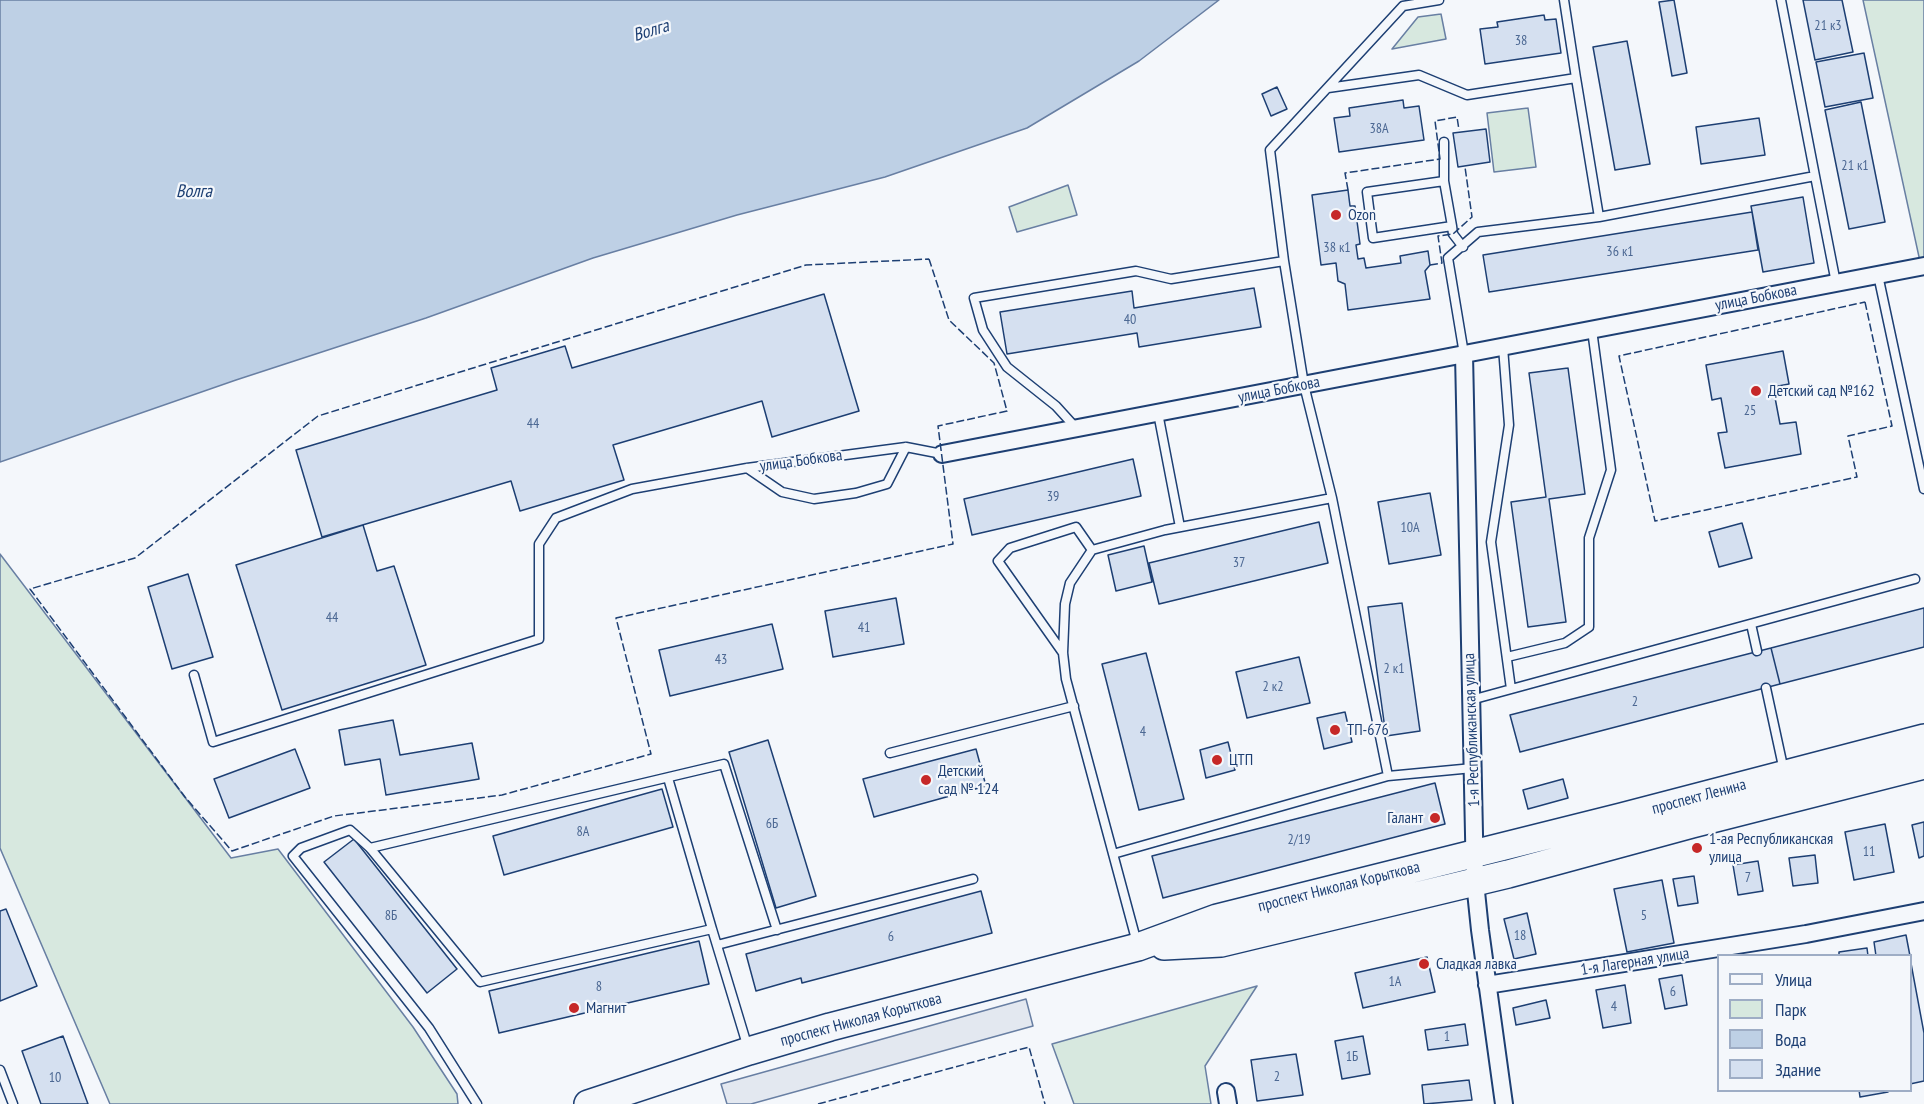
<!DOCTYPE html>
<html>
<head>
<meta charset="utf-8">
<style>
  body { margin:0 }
  #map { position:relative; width:1924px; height:1104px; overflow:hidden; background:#f4f7fb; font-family:"PT Sans Narrow",sans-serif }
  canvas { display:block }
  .legend { position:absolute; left:1717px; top:954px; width:195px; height:138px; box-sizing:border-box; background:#f4f7fb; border:2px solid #9eadc5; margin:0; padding:8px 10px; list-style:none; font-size:18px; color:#1d3f73 }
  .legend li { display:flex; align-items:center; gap:12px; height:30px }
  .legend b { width:30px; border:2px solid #9eadc5 }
</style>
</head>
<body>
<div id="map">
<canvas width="1924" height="1104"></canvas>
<ul class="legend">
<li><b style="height:8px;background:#f4f7fb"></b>Улица</li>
<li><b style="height:16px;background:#d7e8df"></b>Парк</li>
<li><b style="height:16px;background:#bed0e5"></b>Вода</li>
<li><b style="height:16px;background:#d5e0f0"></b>Здание</li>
</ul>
</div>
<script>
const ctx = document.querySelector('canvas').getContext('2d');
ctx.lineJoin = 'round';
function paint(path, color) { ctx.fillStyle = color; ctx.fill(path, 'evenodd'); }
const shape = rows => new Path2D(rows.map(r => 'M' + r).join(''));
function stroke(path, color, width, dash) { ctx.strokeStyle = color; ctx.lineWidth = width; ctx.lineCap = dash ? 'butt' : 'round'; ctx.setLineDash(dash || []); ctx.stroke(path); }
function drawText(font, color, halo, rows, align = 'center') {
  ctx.font = font + ' "PT Sans Narrow",sans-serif'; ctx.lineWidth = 4.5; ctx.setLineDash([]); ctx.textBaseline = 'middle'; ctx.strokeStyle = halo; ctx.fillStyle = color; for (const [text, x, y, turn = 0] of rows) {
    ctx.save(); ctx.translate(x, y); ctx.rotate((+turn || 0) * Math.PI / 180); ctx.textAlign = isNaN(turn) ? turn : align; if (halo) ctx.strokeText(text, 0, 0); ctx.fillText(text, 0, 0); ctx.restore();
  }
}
const green = shape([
  [1863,0,1924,0,1924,266,1921,266,1863,0],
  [1441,14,1446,39,1392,49,1418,17,1441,14],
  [1528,108,1536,167,1494,172,1487,113,1528,108],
  [1068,185,1077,215,1017,232,1009,207,1068,185],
  [0,554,231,858,278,849,413,1027,457,1094,458,1104,110,1104,0,848,0,554],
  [1257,986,1205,1066,1211,1104,1074,1104,1052,1044,1257,986]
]);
paint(green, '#d7e8df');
stroke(green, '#687fa3', 1.5);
const parking = shape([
  [1026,999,1033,1026,751,1104,727,1104,721,1084,1026,999]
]);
paint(parking, '#e3e8f0');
stroke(parking, '#687fa3', 1.5);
const water = shape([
  [0,0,1219,0,1139,61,1027,128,885,177,737,215,593,258,426,318,236,380,0,462,0,0]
]);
paint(water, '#bed0e5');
stroke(water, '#687fa3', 1.5);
const building = shape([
  [1674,0,1687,73,1672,76,1659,2,1674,0],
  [1803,0,1842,0,1853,52,1815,60,1803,0],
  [1544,15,1545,20,1556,19,1561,53,1485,64,1480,29,1498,27,1497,22,1544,15],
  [1627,41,1650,164,1615,170,1593,47,1627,41],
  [1864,53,1873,98,1825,107,1816,62,1864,53],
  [1277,87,1287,109,1271,116,1262,94,1277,87],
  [1403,100,1404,108,1419,106,1424,140,1339,152,1334,118,1350,116,1349,108,1403,100],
  [1861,102,1885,222,1849,229,1825,110,1861,102],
  [1759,118,1765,155,1701,164,1696,127,1759,118],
  [1486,129,1490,162,1458,167,1453,133,1486,129],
  [1348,190,1350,206,1355,206,1360,244,1356,245,1358,259,1364,258,1366,268,1401,263,1400,256,1428,251,1430,265,1425,271,1430,299,1348,310,1345,284,1338,281,1336,263,1321,265,1312,195,1348,190],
  [1803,197,1814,263,1763,272,1751,206,1803,197],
  [1752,212,1758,250,1489,292,1483,255,1752,212],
  [1254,288,1261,327,1139,347,1137,333,1007,354,1000,312,1132,291,1134,308,1254,288],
  [824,294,859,411,772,437,762,401,613,445,624,480,520,511,511,481,322,537,296,450,497,390,491,368,565,346,572,368,824,294],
  [1783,351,1789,384,1773,387,1780,424,1796,422,1801,454,1725,468,1718,433,1727,432,1721,398,1712,400,1706,365,1783,351],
  [1568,368,1585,494,1549,499,1566,622,1528,627,1511,502,1546,497,1529,373,1568,368],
  [1133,459,1141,496,972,535,964,499,1133,459],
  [1430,493,1441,555,1389,564,1378,502,1430,493],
  [1319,522,1328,563,1159,604,1149,563,1319,522],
  [1742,523,1752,558,1719,567,1709,532,1742,523],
  [363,525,377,571,394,566,426,665,282,710,236,565,363,525],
  [1144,546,1152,582,1116,591,1108,555,1144,546],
  [188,574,213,657,172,669,148,587,188,574],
  [896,598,904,644,833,657,825,611,896,598],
  [1402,603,1420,731,1386,736,1368,607,1402,603],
  [1924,608,1924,647,1780,684,1771,648,1924,608],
  [772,624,783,669,670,696,659,650,772,624],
  [1771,648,1780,684,1520,752,1510,715,1771,648],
  [1146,653,1184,799,1139,810,1102,664,1146,653],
  [1299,657,1310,703,1247,718,1236,672,1299,657],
  [1345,712,1352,742,1324,749,1317,718,1345,712],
  [393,720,400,755,472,743,479,779,386,795,380,759,345,765,339,730,393,720],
  [768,740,816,896,776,908,729,752,768,740],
  [1228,742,1235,770,1206,778,1200,750,1228,742],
  [295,749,310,788,229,818,214,779,295,749],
  [976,749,986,786,874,817,863,779,976,749],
  [1563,779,1568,798,1528,809,1523,790,1563,779],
  [1435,783,1445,824,1163,898,1152,856,1435,783],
  [662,789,673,827,504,875,493,836,662,789],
  [1924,822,1924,856,1919,858,1912,825,1924,822],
  [1885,824,1894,872,1854,880,1845,832,1885,824],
  [354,839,457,969,427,993,324,862,354,839],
  [1815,855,1818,883,1793,886,1789,858,1815,855],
  [1758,861,1763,891,1738,895,1733,865,1758,861],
  [1694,876,1698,903,1678,906,1673,879,1694,876],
  [1662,880,1674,943,1627,952,1614,889,1662,880],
  [981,891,992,933,802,983,801,978,756,991,746,954,981,891],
  [6,909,37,986,0,1001,0,911,6,909],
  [1527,913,1536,954,1514,959,1504,919,1527,913],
  [1906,935,1910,956,1876,956,1874,942,1906,935],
  [699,941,709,984,499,1033,489,991,699,941],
  [1867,948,1868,956,1839,956,1839,952,1867,948],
  [1427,957,1435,992,1363,1008,1355,973,1427,957],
  [1910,958,1924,1033,1924,1081,1910,1084,1910,958],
  [1682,975,1687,1005,1665,1009,1659,979,1682,975],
  [1625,985,1631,1023,1603,1028,1596,990,1625,985],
  [1546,1000,1550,1018,1516,1025,1513,1008,1546,1000],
  [1465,1024,1468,1045,1428,1050,1425,1030,1465,1024],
  [63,1036,88,1104,41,1104,22,1051,63,1036],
  [1363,1036,1370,1074,1342,1079,1335,1041,1363,1036],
  [1296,1054,1303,1095,1257,1101,1251,1060,1296,1054],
  [1469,1080,1472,1100,1424,1104,1422,1085,1469,1080],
  [1859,1090,1887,1090,1888,1092,1860,1097,1859,1090]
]);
paint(building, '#d5e0f0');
stroke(building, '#1d3f73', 1.5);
const lane = shape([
  [1564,0,1576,78],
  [1781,0,1815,176],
  [1328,88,1419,75,1467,95,1576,78,1599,217,1478,232,1448,258,1464,354],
  [1444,142,1444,181,1452,226,1373,238,1367,192,1444,181],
  [1599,217,1815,176,1836,283],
  [1452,226,1453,234,1463,247],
  [1284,261,1270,150,1403,6,1439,0],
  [1878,275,1924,489],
  [1503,347,1509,425,1491,542,1511,689],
  [1158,413,1180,527],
  [1076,428,1056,406,1007,367,983,330,974,298,1136,271,1171,279,1284,261,1304,385,1332,498,1165,530,1092,550,1070,583,1065,604,1063,653,1066,679,1137,943],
  [747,468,782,492,814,499,856,493,887,484,906,447],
  [1332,498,1388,776,1473,768],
  [1751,624,1757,651],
  [1063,653,998,561,1010,548,1076,527,1092,550],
  [1507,657,1565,643,1589,627,1589,538,1611,470,1592,330],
  [194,675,213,742,539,639,539,544,556,518,632,489,747,468,906,447,942,454],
  [1766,688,1784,771],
  [1471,700,1915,579],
  [890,753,1074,706],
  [668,778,712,929],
  [370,848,724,764,777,930],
  [1113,854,1388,776],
  [717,945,973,879],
  [0,1070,13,1104],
  [477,1104,429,1028,293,856,301,848,350,830,370,848,480,982,712,929,748,1048]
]);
const street = shape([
  [1464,354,1475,882,1480,930,1504,1104],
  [942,454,1924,266],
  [1487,985,1806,934,1924,911],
  [1226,1092,1228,1104]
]);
const primary = shape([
  [1164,946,1221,943,1508,874,1692,824,1924,765],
  [588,1104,749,1051,830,1027,1138,947,1217,918,1621,817,1924,738]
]);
stroke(lane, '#1d3f73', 11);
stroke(street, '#1d3f73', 20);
stroke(primary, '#1d3f73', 30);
stroke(lane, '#f4f7fb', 8);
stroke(street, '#f4f7fb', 16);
stroke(primary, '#f4f7fb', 27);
stroke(shape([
  [1348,190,1345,173,1440,159,1435,121,1457,117,1459,130],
  [929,259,949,320,994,363,1007,411,938,426,953,544,616,618,651,754,502,795,334,816,232,851,185,797,30,589,135,558,318,416,806,265,929,259],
  [1430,265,1442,263,1438,236,1453,234,1472,217,1465,167],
  [1865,302,1892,426,1848,436,1857,477,1655,521,1619,356,1865,302],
  [818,1104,1029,1047,1045,1104]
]), '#1d3f73', 1.5, [8, 3]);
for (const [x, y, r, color] of [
  [1336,215,6,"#c62828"],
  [1756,391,6,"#c62828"],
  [1335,730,6,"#c62828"],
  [1217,760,6,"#c62828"],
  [926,780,6,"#c62828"],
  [1435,818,6,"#c62828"],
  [1697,848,6,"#c62828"],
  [1424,964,6,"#c62828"],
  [574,1008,6,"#c62828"]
]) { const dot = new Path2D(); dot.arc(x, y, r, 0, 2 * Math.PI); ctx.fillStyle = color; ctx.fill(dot); stroke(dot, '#f4f7fb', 2); }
drawText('14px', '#4b6792', null, [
  ["21 к3",1828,26],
  ["38",1521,41],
  ["38А",1379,129],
  ["21 к1",1855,166],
  ["38 к1",1337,248],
  ["36 к1",1620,252],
  ["40",1130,320],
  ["25",1750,411],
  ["44",533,424],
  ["39",1053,497],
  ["10А",1410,528],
  ["37",1239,563],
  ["44",332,618],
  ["41",864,628],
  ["43",721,660],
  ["2 к1",1394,669],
  ["2 к2",1273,687],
  ["2",1635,702],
  ["4",1143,732],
  ["6Б",772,824],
  ["8А",583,832],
  ["2/19",1299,840],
  ["11",1869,852],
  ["7",1748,878],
  ["8Б",391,916],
  ["5",1644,916],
  ["18",1520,936],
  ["6",891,937],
  ["1А",1395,982],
  ["8",599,987],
  ["6",1673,992],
  ["4",1614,1007],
  ["1",1447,1037],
  ["1Б",1352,1057],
  ["2",1277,1077],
  ["10",55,1078]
]);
drawText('16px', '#1d3f73', '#f4f7fb', [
  ["Ozon",1348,215],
  ["Детский сад №162",1768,391],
  ["ТП-676",1347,730],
  ["ЦТП",1229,760],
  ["Детский",938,771],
  ["сад № 124",938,789],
  ["Галант",1423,818,"right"],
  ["1-ая Республиканская",1709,839],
  ["улица",1709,857],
  ["Сладкая лавка",1436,964],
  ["Магнит",586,1008]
], 'left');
drawText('16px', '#1d3f73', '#f4f7fb', [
  ["улица Бобкова",1756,298,-11],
  ["улица Бобкова",1279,390,-11],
  ["улица Бобкова",801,461,-8],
  ["1-я Республиканская улица",1472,730,-92],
  ["проспект Ленина",1699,797,-15],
  ["проспект Николая Корыткова",1339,887,-14],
  ["1-я Лагерная улица",1635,962,-9],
  ["проспект Николая Корыткова",861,1020,-15]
]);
drawText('italic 18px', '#1d3f73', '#f4f7fb', [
  ["Волга",651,31,-17],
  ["Волга",194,192]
]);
</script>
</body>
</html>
